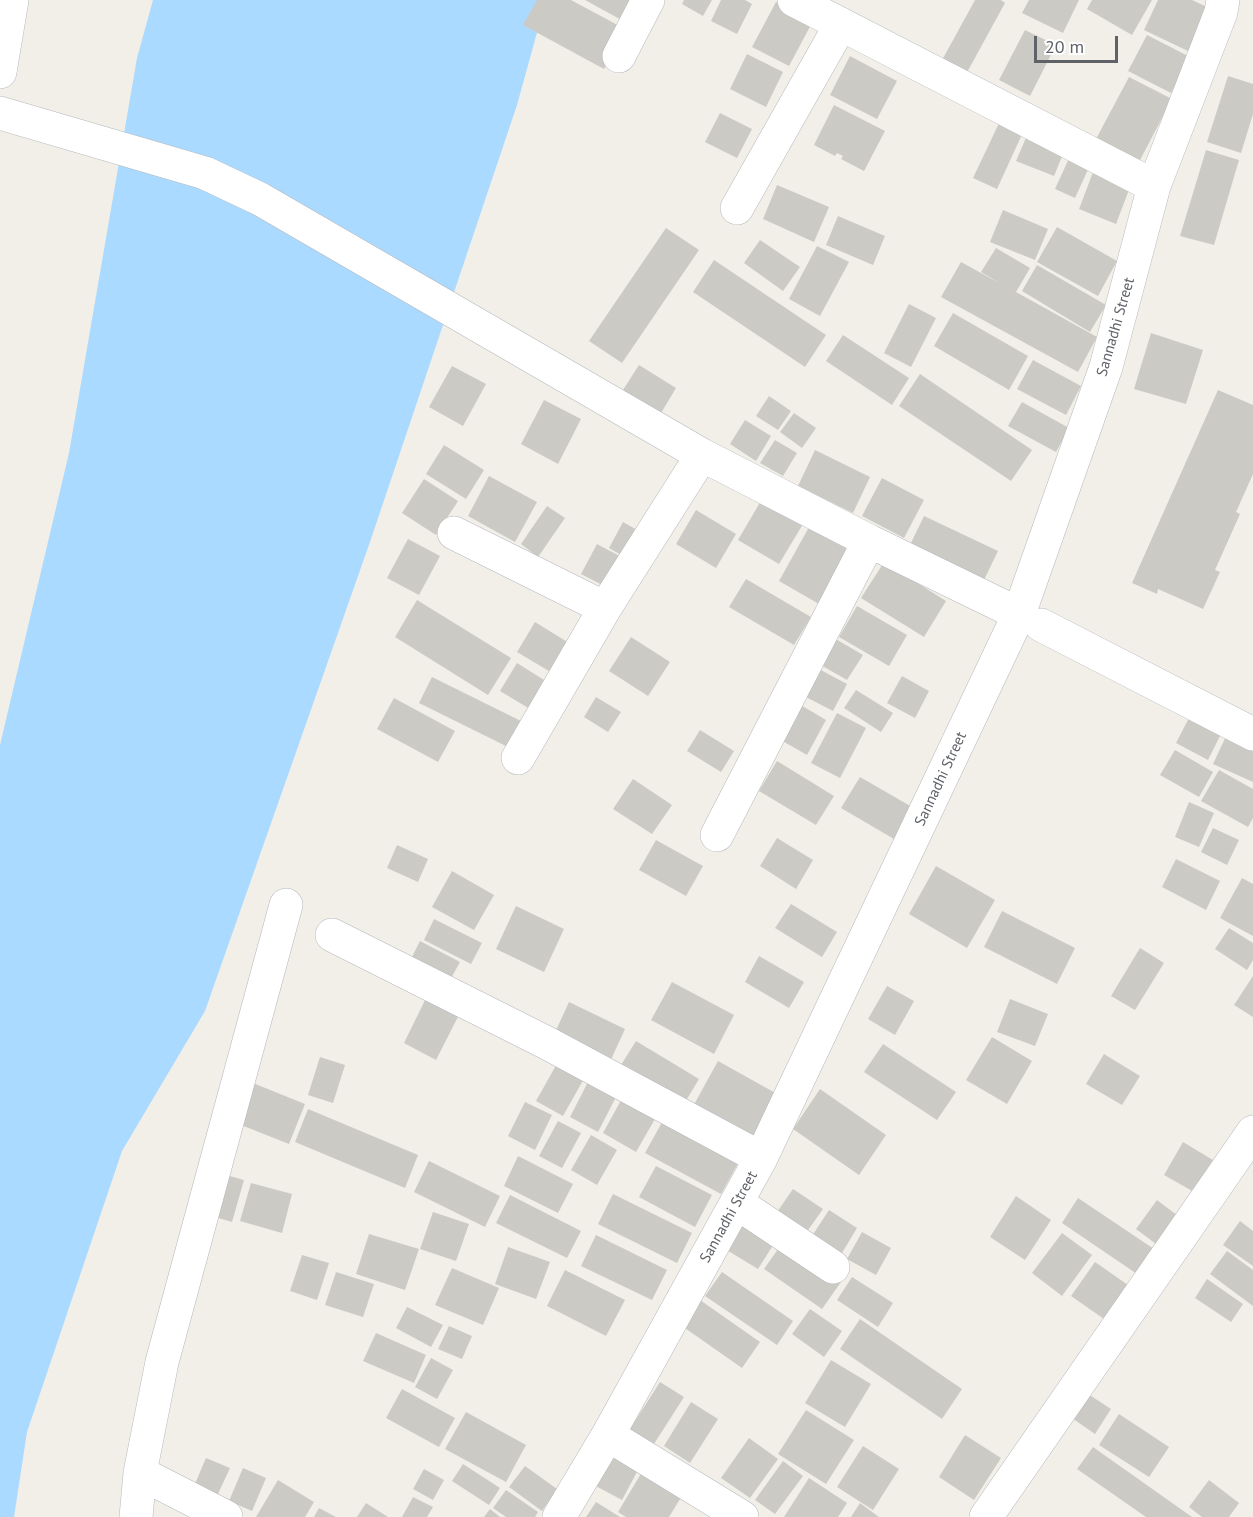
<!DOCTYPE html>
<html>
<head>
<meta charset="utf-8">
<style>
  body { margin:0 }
  #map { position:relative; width:1253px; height:1517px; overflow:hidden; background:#f1efe8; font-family:"PT Sans",sans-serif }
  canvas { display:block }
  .scale { position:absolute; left:1034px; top:36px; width:84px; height:27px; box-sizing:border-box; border:3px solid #5f6368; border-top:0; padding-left:8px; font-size:18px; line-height:21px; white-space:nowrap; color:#5f6368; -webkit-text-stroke:4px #fff; paint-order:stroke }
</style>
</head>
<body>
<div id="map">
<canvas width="1253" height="1517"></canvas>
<div class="scale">20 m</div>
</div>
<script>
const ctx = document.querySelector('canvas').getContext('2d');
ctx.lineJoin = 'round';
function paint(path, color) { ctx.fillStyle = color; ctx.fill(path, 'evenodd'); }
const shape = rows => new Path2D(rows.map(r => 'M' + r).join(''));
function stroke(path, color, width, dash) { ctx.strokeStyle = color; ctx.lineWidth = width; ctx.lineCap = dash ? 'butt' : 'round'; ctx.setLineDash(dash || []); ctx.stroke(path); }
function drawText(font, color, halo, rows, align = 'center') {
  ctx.font = font + ' "PT Sans",sans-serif'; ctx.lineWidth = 5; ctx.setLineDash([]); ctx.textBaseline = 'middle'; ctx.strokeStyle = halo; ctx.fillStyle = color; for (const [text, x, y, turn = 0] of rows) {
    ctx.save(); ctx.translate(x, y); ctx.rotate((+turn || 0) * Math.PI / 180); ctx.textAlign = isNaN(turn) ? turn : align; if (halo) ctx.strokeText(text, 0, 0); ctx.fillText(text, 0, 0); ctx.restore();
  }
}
paint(shape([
  [153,0,546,0,517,105,371,539,205,1011,122,1151,27,1432,14,1517,0,1517,0,745,69,453,137,58]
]), '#aadaff');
paint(shape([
  [537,0,571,0,625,29,604,69,523,25],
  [585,0,639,0,627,23],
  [684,0,712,0,703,16,682,4],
  [721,0,745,0,752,4,737,34,711,21],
  [975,0,1001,0,1005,3,965,76,941,62],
  [1029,0,1079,0,1063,33,1022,13],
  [1092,0,1152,0,1132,35,1087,9],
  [1158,0,1192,0,1209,8,1188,51,1144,30],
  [776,2,813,21,789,66,752,47],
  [1025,30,1056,45,1030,96,999,80],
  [1147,35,1190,57,1171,93,1128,71],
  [747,54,783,72,766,107,730,89],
  [850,56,897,81,877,119,830,95],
  [1228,76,1253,84,1253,114,1241,153,1207,142],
  [1129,77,1172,99,1139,162,1096,139],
  [834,105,885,131,864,171,841,159,843,156,837,153,835,156,814,145],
  [720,113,752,129,737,158,705,142],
  [1001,119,1024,130,997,189,973,178],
  [1028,133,1065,149,1054,176,1016,161],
  [1206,150,1239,160,1214,245,1180,236],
  [1071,154,1091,163,1075,198,1055,189],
  [1095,167,1132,182,1116,224,1079,209],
  [777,185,829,207,814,242,763,219],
  [1003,210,1048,229,1035,260,990,242],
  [838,216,885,236,873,265,826,245],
  [1057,227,1117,261,1098,296,1037,262],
  [666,228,699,250,622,363,589,341],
  [760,240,800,267,783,291,744,263],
  [817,246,849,262,820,316,789,299],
  [996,248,1030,268,1016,292,1097,337,1078,372,941,297,961,262,1001,284,981,272],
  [714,260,826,335,805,367,693,292],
  [1037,265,1106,305,1090,332,1022,291],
  [909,304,936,318,911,367,884,353],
  [953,313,1028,356,1009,390,934,346],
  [1151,333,1203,350,1186,404,1134,389],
  [843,335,909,378,892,405,826,361],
  [1033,360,1081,386,1066,415,1017,389],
  [639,365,676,388,661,413,623,390],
  [452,366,486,384,463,426,429,407],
  [920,374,1032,450,1011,481,899,406],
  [1218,390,1253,405,1253,474,1236,512,1240,514,1215,570,1220,572,1203,609,1158,589,1157,594,1132,583],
  [769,396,791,411,778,430,756,416],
  [544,400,581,419,558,464,521,444],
  [1022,402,1069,428,1056,452,1008,426],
  [794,413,816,428,802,448,780,432],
  [745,420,771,436,756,461,730,444],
  [775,440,797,453,783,476,760,463],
  [444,445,484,470,466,499,426,474],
  [815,450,870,477,853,513,798,486],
  [489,476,537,502,515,542,468,516],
  [882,478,924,500,904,538,862,516],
  [424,479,458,501,436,535,402,513],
  [762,499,803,524,779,564,738,540],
  [547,506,565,518,538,557,521,544],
  [696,510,736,534,716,568,676,544],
  [924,516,998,551,984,580,910,545],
  [813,520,853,543,819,604,779,581],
  [623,522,644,534,630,560,609,548],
  [408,539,440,556,419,595,387,578],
  [597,544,627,560,612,590,581,574],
  [884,562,946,601,924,637,861,598],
  [746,579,811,617,794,645,729,607],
  [417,600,511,658,488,695,395,637],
  [857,606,907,635,889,666,839,637],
  [535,622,577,648,559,677,517,652],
  [631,637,670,662,648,696,609,671],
  [834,638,863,655,847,680,819,664],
  [517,663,557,688,540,715,500,691],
  [817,668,847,684,833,711,802,695],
  [902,676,929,691,915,718,887,703],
  [432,677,525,723,512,749,419,703],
  [856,690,893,713,881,732,844,708],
  [596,697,621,712,608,732,584,717],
  [394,698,455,731,438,762,377,729],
  [799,704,826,720,807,755,779,739],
  [837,713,866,728,840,778,811,763],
  [1189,718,1221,734,1208,760,1176,743],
  [700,730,734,751,721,772,687,751],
  [1228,732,1253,744,1253,782,1213,764],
  [1175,750,1213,772,1199,797,1160,775],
  [777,761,834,796,816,825,759,791],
  [1219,770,1253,789,1253,818,1248,827,1201,801],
  [860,777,912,807,894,839,841,808],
  [633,779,672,805,652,834,613,809],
  [1189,802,1214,813,1199,847,1175,837],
  [1213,828,1239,840,1227,865,1201,852],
  [777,838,813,860,796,889,760,866],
  [656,840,703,866,686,896,639,870],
  [397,845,428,859,418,882,387,868],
  [1176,859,1220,881,1206,910,1162,887],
  [936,866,995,900,967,948,909,914],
  [452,871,494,895,474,930,432,907],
  [1242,878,1253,884,1253,936,1220,918],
  [791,904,837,932,822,957,775,928],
  [516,906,564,929,544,972,496,949],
  [1002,911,1075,948,1057,984,984,947],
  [434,919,482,943,471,964,424,940],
  [1229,928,1253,943,1253,960,1247,970,1215,949],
  [420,941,460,962,445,989,406,969],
  [1140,948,1164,963,1135,1010,1111,996],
  [759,956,804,982,789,1008,745,982],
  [1253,976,1253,1017,1234,1005],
  [672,982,734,1015,714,1054,651,1020],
  [887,986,914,1001,895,1035,868,1019],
  [431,988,464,1005,436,1060,404,1043],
  [1010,999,1048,1014,1035,1046,997,1032],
  [569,1002,625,1029,608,1066,552,1039],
  [992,1037,1032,1061,1007,1104,966,1080],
  [636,1041,699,1079,684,1104,621,1065],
  [883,1044,956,1092,937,1120,864,1072],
  [1104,1054,1140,1076,1122,1105,1086,1084],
  [320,1057,345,1065,333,1103,308,1095],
  [559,1060,586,1075,563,1116,536,1101],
  [718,1061,779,1095,751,1144,691,1110],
  [248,1081,305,1104,289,1144,231,1121],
  [588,1082,616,1097,598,1132,570,1117],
  [820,1089,886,1135,859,1175,793,1129],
  [625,1093,659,1112,636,1152,603,1133],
  [525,1102,552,1115,535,1150,508,1136],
  [308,1109,418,1155,405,1188,295,1142],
  [666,1115,742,1156,721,1194,645,1153],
  [558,1121,581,1133,562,1168,539,1156],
  [591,1135,617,1150,597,1185,571,1170],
  [1183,1142,1213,1160,1194,1192,1164,1175],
  [518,1156,573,1184,558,1213,504,1186],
  [429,1161,500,1196,485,1227,414,1192],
  [656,1166,712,1195,695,1227,639,1197],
  [219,1173,244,1180,232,1222,208,1215],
  [251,1183,292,1194,282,1233,240,1221],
  [793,1189,823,1209,806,1233,777,1212],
  [613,1194,692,1233,677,1263,598,1224],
  [510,1195,581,1231,567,1258,496,1223],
  [1016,1196,1051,1220,1025,1260,990,1237],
  [1078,1198,1157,1251,1140,1276,1062,1223],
  [1157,1200,1186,1222,1164,1250,1136,1229],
  [829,1210,857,1228,839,1258,810,1239],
  [433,1212,469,1224,456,1261,420,1249],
  [744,1219,777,1239,758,1269,725,1249],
  [1240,1221,1253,1231,1253,1266,1223,1245],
  [862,1232,891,1248,876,1275,847,1259],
  [1062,1233,1092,1255,1062,1296,1032,1273],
  [369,1234,419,1249,405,1290,356,1274],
  [596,1235,667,1270,652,1300,581,1266],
  [783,1242,841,1282,822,1309,764,1269],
  [508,1247,550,1262,536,1299,495,1284],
  [1227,1251,1253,1270,1253,1306,1210,1274],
  [302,1255,329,1263,317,1300,290,1291],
  [1095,1262,1128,1285,1104,1319,1071,1296],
  [452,1268,499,1288,483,1325,435,1305],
  [565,1270,625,1300,606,1336,547,1306],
  [336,1272,374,1284,363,1317,325,1305],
  [722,1272,793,1321,777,1345,705,1296],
  [852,1277,893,1303,878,1327,837,1300],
  [1207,1279,1243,1304,1231,1322,1195,1298],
  [700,1300,760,1342,742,1368,682,1326],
  [407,1307,443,1325,431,1347,396,1328],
  [810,1309,842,1331,824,1357,792,1334],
  [860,1319,962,1389,942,1419,840,1349],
  [449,1326,472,1336,462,1359,438,1349],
  [376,1333,426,1355,414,1383,363,1361],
  [431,1358,453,1370,437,1399,415,1387],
  [831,1360,871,1384,845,1427,805,1403],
  [660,1382,684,1397,654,1444,630,1429],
  [402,1389,455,1418,439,1447,386,1418],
  [1085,1392,1111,1409,1095,1434,1069,1416],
  [691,1402,718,1419,690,1463,664,1446],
  [806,1410,854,1440,826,1484,778,1454],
  [466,1412,526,1445,506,1482,445,1449],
  [1119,1414,1169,1447,1149,1477,1099,1445],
  [965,1435,1001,1458,974,1500,939,1477],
  [749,1438,778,1459,750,1498,721,1478],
  [863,1446,899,1469,873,1510,837,1487],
  [1093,1447,1192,1517,1146,1517,1077,1469],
  [610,1455,638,1470,622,1500,594,1485],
  [206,1458,230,1468,217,1496,194,1486],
  [783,1461,803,1476,775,1514,755,1500],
  [463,1464,500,1488,489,1505,452,1481],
  [525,1466,557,1489,542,1511,509,1487],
  [645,1467,685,1491,669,1517,626,1517,618,1512],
  [243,1468,266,1478,252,1511,229,1501],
  [424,1469,444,1480,433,1500,413,1489],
  [809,1478,847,1503,838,1517,784,1517],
  [278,1480,314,1502,305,1517,256,1517],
  [1209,1480,1239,1503,1229,1517,1202,1517,1189,1507],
  [506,1490,538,1512,535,1517,506,1517,493,1508],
  [413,1497,433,1507,427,1517,402,1517],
  [596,1502,620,1517,586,1517],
  [366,1503,388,1517,357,1517],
  [860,1503,879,1517,851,1517],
  [319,1508,336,1517,314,1517],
  [490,1509,500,1517,484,1517]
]), '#cccac5');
const minor = shape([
  [794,0,1154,186],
  [619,56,648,0],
  [0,72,12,0],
  [0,113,205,173,260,199,702,455,869,541,1019,614],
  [737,208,841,24],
  [454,533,605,608],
  [1041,625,1253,734],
  [518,758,605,608,702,455],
  [717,835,869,541],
  [332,935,547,1043,761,1158],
  [737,1203,833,1267],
  [608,1435,742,1517],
  [140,1473,226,1517],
  [136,1517,140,1473,162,1362,286,905],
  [559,1517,608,1435,761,1158,1019,614,1106,367,1154,186,1221,12,1223,0],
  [986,1517,1253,1132]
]);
stroke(minor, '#b5b8bc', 34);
stroke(minor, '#fff', 33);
drawText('15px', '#5f6368', '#fff', [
  ["Sannadhi Street",1116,327,-74],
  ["Sannadhi Street",941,779,-65],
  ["Sannadhi Street",729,1217,-61]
]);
</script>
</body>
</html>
